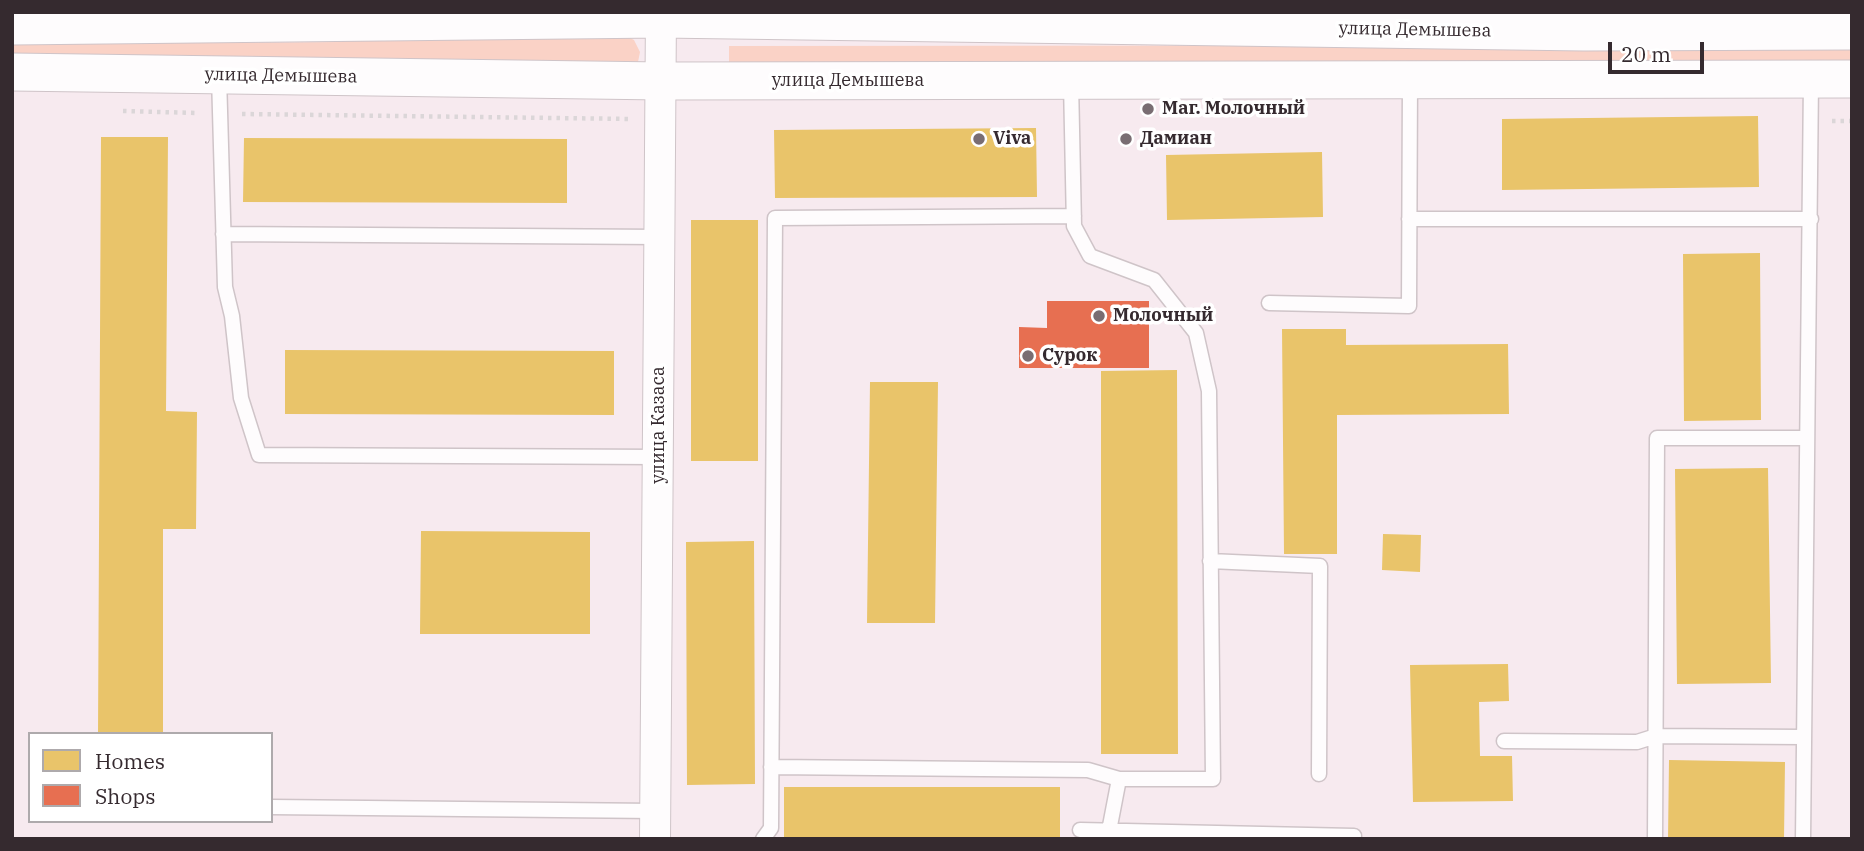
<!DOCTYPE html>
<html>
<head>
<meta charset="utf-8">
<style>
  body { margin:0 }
  #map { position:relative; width:1864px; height:851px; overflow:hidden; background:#f7eaef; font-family:"IBM Plex Serif",serif }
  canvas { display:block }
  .frame { position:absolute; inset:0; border:14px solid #352a2f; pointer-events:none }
  .legend { position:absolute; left:28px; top:732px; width:245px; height:91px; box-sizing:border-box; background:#fff; border:2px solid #aeaaac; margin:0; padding:9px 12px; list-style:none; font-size:21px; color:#352a2f }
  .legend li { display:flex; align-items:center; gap:14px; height:35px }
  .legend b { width:35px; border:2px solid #aeaaac }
  .scale { position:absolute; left:1608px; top:42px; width:96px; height:32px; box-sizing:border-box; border:4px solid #352a2f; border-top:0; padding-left:9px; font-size:21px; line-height:24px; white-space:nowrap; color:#352a2f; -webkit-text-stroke:5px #fff; paint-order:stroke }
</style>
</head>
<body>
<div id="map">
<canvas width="1864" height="851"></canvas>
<div class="frame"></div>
<ul class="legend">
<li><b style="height:19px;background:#e9c46a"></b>Homes</li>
<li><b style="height:19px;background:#e76f51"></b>Shops</li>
</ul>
<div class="scale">20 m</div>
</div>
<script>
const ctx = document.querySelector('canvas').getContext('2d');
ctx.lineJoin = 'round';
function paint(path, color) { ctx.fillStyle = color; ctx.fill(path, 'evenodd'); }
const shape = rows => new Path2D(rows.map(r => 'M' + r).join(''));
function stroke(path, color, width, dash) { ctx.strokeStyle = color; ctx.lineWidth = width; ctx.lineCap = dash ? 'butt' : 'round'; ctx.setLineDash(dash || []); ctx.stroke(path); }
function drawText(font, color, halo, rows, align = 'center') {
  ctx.font = font + ' "IBM Plex Serif",serif'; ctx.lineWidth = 7; ctx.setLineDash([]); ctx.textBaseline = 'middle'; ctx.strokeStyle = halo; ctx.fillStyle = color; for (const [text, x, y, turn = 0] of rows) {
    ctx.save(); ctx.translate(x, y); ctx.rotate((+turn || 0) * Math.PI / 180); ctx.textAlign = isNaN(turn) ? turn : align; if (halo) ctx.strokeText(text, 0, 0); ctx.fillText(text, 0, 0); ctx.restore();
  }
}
paint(shape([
  [344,33,626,36,634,40,640,52,638,62,619,63,12,62,12,44,342,42],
  [1852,45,1852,64,729,63,729,46]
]), '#fad2c6');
paint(shape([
  [1758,116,1759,187,1502,190,1502,119],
  [1036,128,1037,197,775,198,774,130],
  [101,137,168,137,166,411,197,412,196,529,163,529,163,734,98,734],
  [244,138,567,139,567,203,243,202],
  [1322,152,1323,217,1167,220,1166,155],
  [691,220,758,220,758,461,691,461],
  [1760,253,1761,420,1684,421,1683,254],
  [1282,329,1346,329,1346,345,1508,344,1509,414,1337,415,1337,554,1284,554],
  [285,350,614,351,614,415,285,414],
  [1177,370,1178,754,1101,754,1101,371],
  [870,382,938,382,935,623,867,623],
  [1768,468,1771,683,1677,684,1675,469],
  [421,531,590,532,590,634,420,634],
  [1383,534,1421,535,1420,572,1382,570],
  [754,541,755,784,687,785,686,542],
  [1508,664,1509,701,1479,702,1480,756,1512,756,1513,801,1413,802,1410,665],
  [1669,760,1785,762,1784,839,1668,839],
  [784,787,1060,787,1060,839,784,839]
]), '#e9c46a');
paint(shape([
  [1047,301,1149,301,1149,368,1019,368,1019,327,1047,328]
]), '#e76f51');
const service = shape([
  [219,76,225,287,232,316,241,398,259,455,659,457],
  [1071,82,1074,226,1090,256,1154,280,1196,333,1209,391,1213,779,1119,779,1109,831],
  [1409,219,1811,219],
  [223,234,660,237],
  [1269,303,1409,306,1410,80],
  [1210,561,1320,566,1319,774],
  [1504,741,1637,742,1656,736,1803,737],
  [771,767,1088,770,1119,779],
  [271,807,655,811],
  [1080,830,1354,836],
  [763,839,771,828,775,218,1074,216],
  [1655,839,1657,438,1806,438],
  [1803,839,1811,80]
]);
const minor = shape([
  [655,839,661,12]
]);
const tertiary = shape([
  [12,26,661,19,1584,32,1852,31],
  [12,72,662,81,1852,79]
]);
stroke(service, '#cfc4c8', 17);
stroke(minor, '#cfc4c8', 32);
stroke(tertiary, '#cfc4c8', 39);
stroke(shape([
  [123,111,198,113],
  [242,114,632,119],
  [1832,121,1852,121]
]), '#dbd6d8', 4.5, [3.5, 5]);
stroke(service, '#fefcfd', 14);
stroke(minor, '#fefcfd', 30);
stroke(tertiary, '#fefcfd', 37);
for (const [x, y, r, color] of [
  [1148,109,7,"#796d72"],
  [979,139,7,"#796d72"],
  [1126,139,7,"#796d72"],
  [1099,316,7,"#796d72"],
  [1028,356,7,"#796d72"]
]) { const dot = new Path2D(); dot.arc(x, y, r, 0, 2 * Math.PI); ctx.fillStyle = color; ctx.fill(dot); stroke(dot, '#fff', 2.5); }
drawText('18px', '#352a2f', '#fff', [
  ["улица Демышева",1415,30,1],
  ["улица Демышева",281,76,1],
  ["улица Демышева",848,81],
  ["улица Казаса",659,425,-90]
]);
drawText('bold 18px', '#352a2f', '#fff', [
  ["Маг. Молочный",1162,109],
  ["Viva",993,139],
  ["Дамиан",1140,139],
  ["Молочный",1113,316],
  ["Сурок",1042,356]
], 'left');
</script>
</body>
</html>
